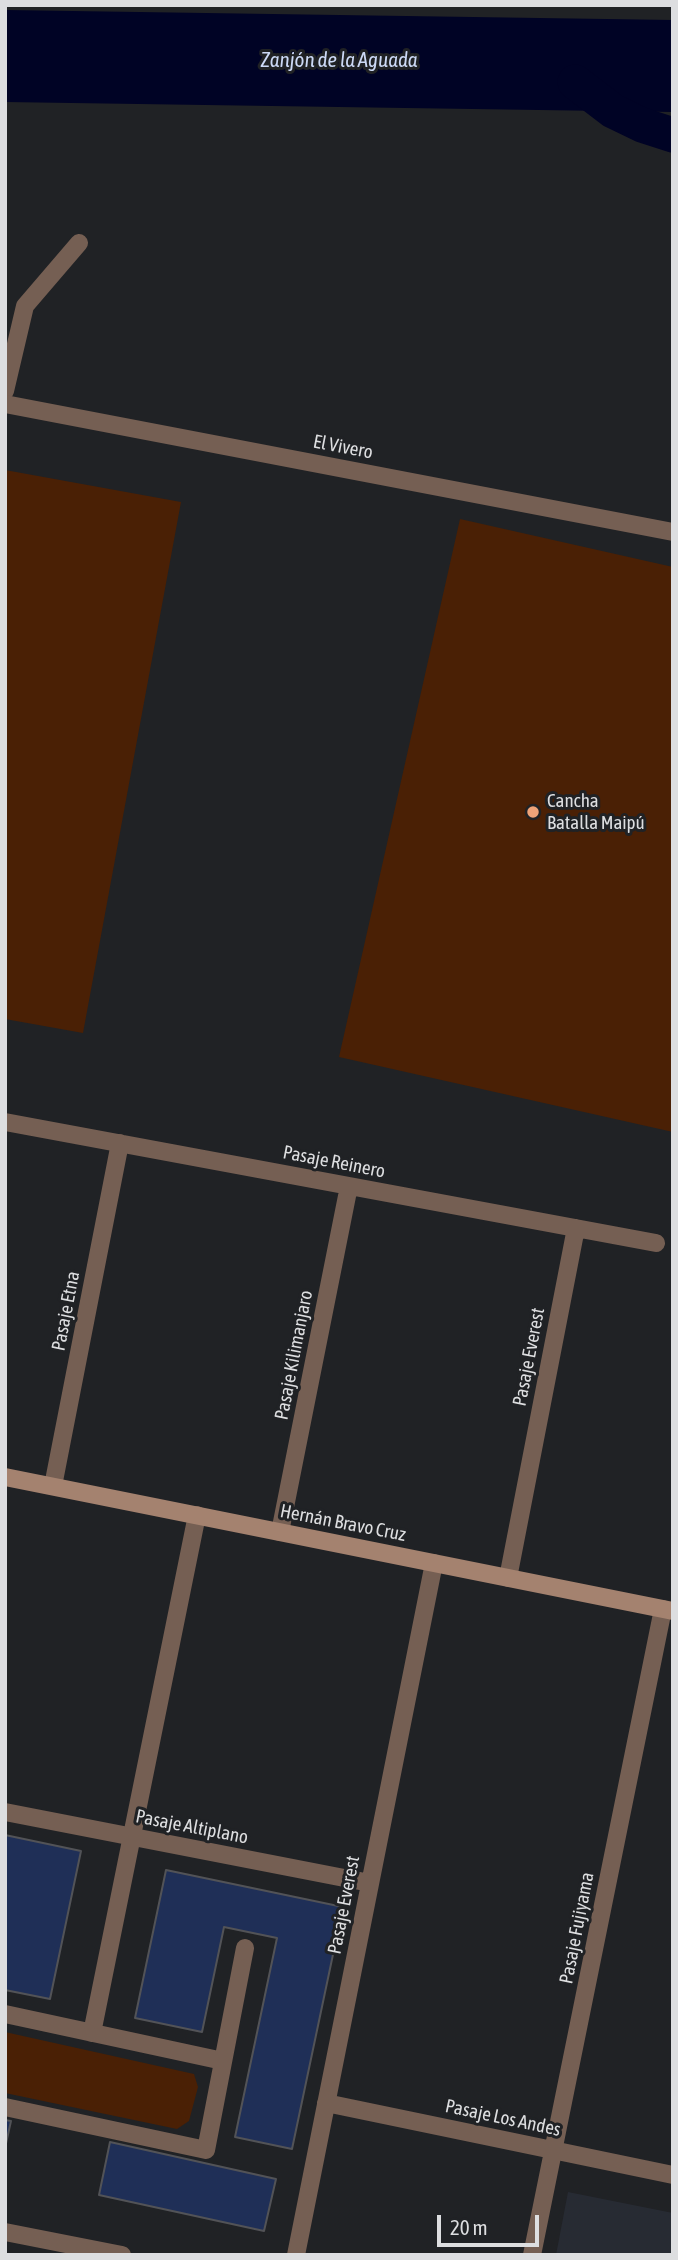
<!DOCTYPE html>
<html>
<head>
<meta charset="utf-8">
<style>
  body { margin:0 }
  #map { position:relative; width:678px; height:2260px; overflow:hidden; background:#202225; font-family:"Asap Condensed",sans-serif }
  canvas { display:block }
  .frame { position:absolute; inset:0; border:7px solid #dddee0; pointer-events:none }
  .scale { position:absolute; left:437px; top:2215px; width:102px; height:32px; box-sizing:border-box; border:4px solid #dddee0; border-top:0; padding-left:9px; font-size:21px; line-height:24px; white-space:nowrap; color:#dddee0; -webkit-text-stroke:5px #202225; paint-order:stroke }
</style>
</head>
<body>
<div id="map">
<canvas width="678" height="2260"></canvas>
<div class="frame"></div>
<div class="scale">20 m</div>
</div>
<script>
const ctx = document.querySelector('canvas').getContext('2d');
ctx.lineJoin = 'round';
function paint(path, color) { ctx.fillStyle = color; ctx.fill(path, 'evenodd'); }
const shape = rows => new Path2D(rows.map(r => 'M' + r).join(''));
function stroke(path, color, width, dash) { ctx.strokeStyle = color; ctx.lineWidth = width; ctx.lineCap = dash ? 'butt' : 'round'; ctx.setLineDash(dash || []); ctx.stroke(path); }
function drawText(font, color, halo, rows, align = 'center') {
  ctx.font = font + ' "Asap Condensed",sans-serif'; ctx.lineWidth = 6; ctx.setLineDash([]); ctx.textBaseline = 'middle'; ctx.strokeStyle = halo; ctx.fillStyle = color; for (const [text, x, y, turn = 0] of rows) {
    ctx.save(); ctx.translate(x, y); ctx.rotate((+turn || 0) * Math.PI / 180); ctx.textAlign = isNaN(turn) ? turn : align; if (halo) ctx.strokeText(text, 0, 0); ctx.fillText(text, 0, 0); ctx.restore();
  }
}
paint(shape([
  [568,2192,673,2213,673,2255,556,2255]
]), '#272b33');
paint(shape([
  [5,470,181,502,83,1033,5,1019],
  [460,519,673,567,673,1132,339,1057],
  [5,2032,194,2074,198,2087,189,2121,177,2129,5,2093]
]), '#4a2005');
paint(shape([
  [5,10,673,20,673,112,5,102]
]), '#000325');
stroke(shape([
  [575,82,613,111,642,125,673,135]
]), '#000325', 35);
const building = shape([
  [5,1835,81,1851,50,1999,5,1990,5,1835],
  [166,1870,343,1907,292,2149,235,2137,277,1938,224,1927,202,2032,135,2018,166,1870],
  [5,2120,11,2121,5,2148,5,2120],
  [110,2142,276,2179,264,2231,99,2195,110,2142]
]);
paint(building, '#1f2f57');
stroke(building, '#525357', 2);
stroke(shape([
  [5,391,25,306,79,243]
]), '#755f53', 18);
stroke(shape([
  [5,404,673,532],
  [5,1122,656,1243],
  [53,1486,120,1143],
  [280,1532,349,1186],
  [508,1578,576,1228],
  [5,1812,370,1883],
  [5,2014,223,2061],
  [92,2033,197,1515],
  [326,2103,673,2175],
  [5,2107,206,2150,245,1948],
  [5,2232,122,2255],
  [296,2255,434,1563],
  [532,2255,663,1609]
]), '#755f53', 18);
stroke(shape([
  [5,1477,673,1611]
]), '#a4826f', 18);
for (const [x, y, r, color] of [
  [533,812,7,"#efa378"]
]) { const dot = new Path2D(); dot.arc(x, y, r, 0, 2 * Math.PI); ctx.fillStyle = color; ctx.fill(dot); stroke(dot, '#202225', 2.5); }
drawText('19px', '#dddee0', '#202225', [
  ["El Vivero",343,447,11],
  ["Pasaje Reinero",334,1162,11],
  ["Pasaje Etna",66,1311,-79],
  ["Pasaje Kilimanjaro",294,1355,-79],
  ["Pasaje Everest",529,1357,-79],
  ["Hernán Bravo Cruz",343,1523,11],
  ["Pasaje Altiplano",192,1827,11],
  ["Pasaje Everest",344,1905,-79],
  ["Pasaje Fujiyama",577,1928,-79],
  ["Pasaje Los Andes",503,2118,12]
]);
drawText('19px', '#dddee0', '#202225', [
  ["Cancha",547,801],
  ["Batalla Maipú",547,823]
], 'left');
drawText('italic 21px', '#ccd9f6', '#202225', [
  ["Zanjón de la Aguada",339,60]
]);
</script>
</body>
</html>
